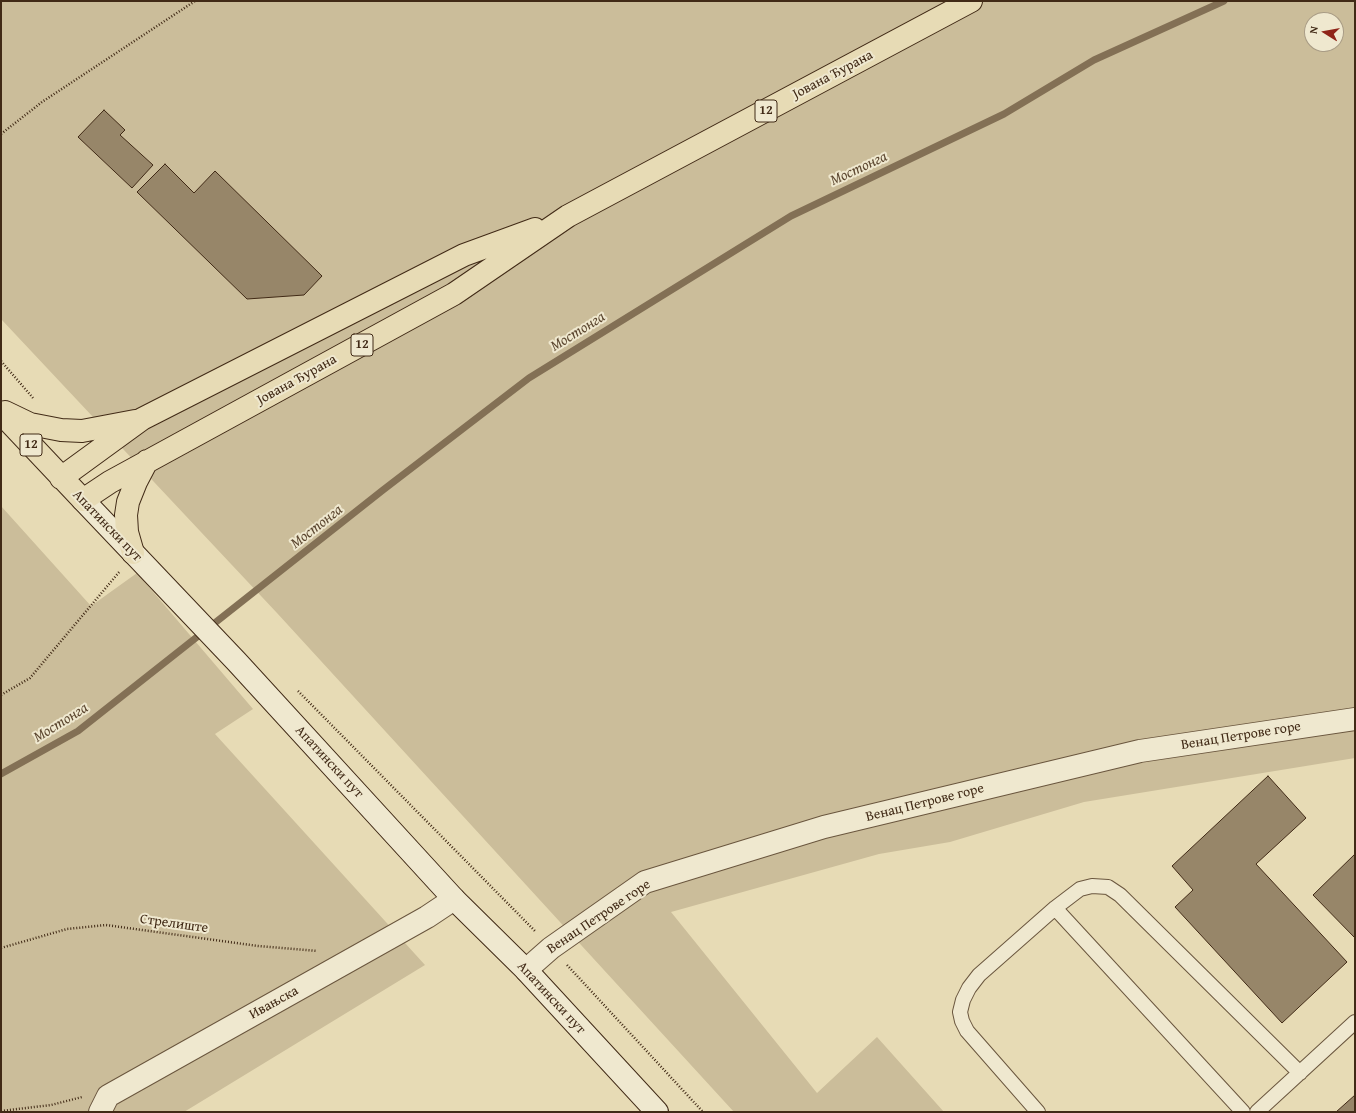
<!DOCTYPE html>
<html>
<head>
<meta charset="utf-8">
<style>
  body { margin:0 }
  #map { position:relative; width:1356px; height:1113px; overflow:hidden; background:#e7dbb5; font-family:"Gentium Book Plus",serif }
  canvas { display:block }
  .frame { position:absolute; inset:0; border:2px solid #412a16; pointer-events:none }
  .north { position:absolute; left:1304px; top:12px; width:40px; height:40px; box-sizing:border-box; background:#efe8cf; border:1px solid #a99c85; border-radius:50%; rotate:281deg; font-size:11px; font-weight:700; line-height:16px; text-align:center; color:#412a16 }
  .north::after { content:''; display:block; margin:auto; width:14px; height:18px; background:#8f2418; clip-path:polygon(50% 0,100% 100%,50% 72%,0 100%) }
</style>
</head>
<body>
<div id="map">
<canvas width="1356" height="1113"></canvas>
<div class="frame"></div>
<div class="north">N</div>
</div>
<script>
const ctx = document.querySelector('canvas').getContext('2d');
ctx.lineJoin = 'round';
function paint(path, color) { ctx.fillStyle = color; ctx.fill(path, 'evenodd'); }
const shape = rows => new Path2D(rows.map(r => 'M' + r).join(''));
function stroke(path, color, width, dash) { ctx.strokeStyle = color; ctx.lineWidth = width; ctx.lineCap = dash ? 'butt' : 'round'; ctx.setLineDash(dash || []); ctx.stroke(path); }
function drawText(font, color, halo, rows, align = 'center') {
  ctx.font = font + ' "Gentium Book Plus",serif'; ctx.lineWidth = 4; ctx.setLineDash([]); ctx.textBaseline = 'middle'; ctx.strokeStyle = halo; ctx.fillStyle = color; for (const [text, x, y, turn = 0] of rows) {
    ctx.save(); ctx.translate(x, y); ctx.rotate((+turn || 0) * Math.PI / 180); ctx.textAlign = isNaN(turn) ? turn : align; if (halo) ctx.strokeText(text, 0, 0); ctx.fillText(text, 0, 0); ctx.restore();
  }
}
paint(shape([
  [1,1,1355,1,1355,758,1084,802,950,842,879,854,671,912,817,1093,877,1037,944,1112,734,1112,277,613,1,319],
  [1312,20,1336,20,1336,44,1312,44],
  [1,506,91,606,137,573,253,709,215,734,425,965,184,1112,1,1112]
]), '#cbbd9a');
stroke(shape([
  [1,774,78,731,383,490,529,378,791,216,1004,114,1094,60,1224,1]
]), '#837055', 7);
const building = shape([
  [104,110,125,130,120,135,153,165,132,188,78,137,104,110],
  [165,164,194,193,215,171,322,276,304,295,247,299,137,192,165,164],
  [1268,776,1306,818,1256,864,1347,962,1282,1023,1175,907,1193,890,1172,866,1268,776],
  [1355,854,1355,938,1313,895,1355,854],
  [1355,1095,1355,1112,1336,1112,1355,1095]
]);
paint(building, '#978669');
stroke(building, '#412a16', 1);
const service = shape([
  [1055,908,1243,1112],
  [1038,1112,967,1031,962,1021,960,1012,963,1000,969,988,979,975,1055,908,1080,889,1092,886,1108,887,1120,895,1300,1073],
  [1257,1112,1355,1022]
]);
const minor = shape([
  [526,970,551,948,645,882,824,827,1140,751,1355,719],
  [100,1112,108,1096,427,917,454,899]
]);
const secondary = shape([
  [83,500,237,662,454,899,526,970,657,1112]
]);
const primary = shape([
  [5,412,30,424,61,430,82,431,135,421],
  [1,413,83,500,110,482,454,294,568,216,971,1],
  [61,478,142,419,464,255,535,229],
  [133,553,127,532,126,515,128,502,136,482,147,461]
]);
stroke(service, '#6a563e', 16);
stroke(minor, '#6a563e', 24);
stroke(secondary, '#412a16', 24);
stroke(primary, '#412a16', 24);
stroke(shape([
  [1,134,42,102,195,1],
  [1,361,33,398],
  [298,691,535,931],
  [1,695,30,678,120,571],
  [1,948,67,929,106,925,258,946,317,951],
  [567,965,703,1112],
  [1,1111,51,1105,82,1097]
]), '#412a16', 2.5, [1, 2]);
stroke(service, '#efe8cf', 14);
stroke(minor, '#efe8cf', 22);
stroke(secondary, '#efe8cf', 22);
stroke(primary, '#e7dbb5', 22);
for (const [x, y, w] of [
  [766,111,22],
  [362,345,22],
  [31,445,22]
]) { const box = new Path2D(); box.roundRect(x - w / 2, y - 11, w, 22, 3); ctx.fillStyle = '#efe8cf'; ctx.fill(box); stroke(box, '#412a16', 1); }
drawText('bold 13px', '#412a16', null, [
  ["12",766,111],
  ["12",362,345],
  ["12",31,445]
]);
drawText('14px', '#412a16', '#efe8cf', [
  ["Јована Ђурана",833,75,-28],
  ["Јована Ђурана",297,380,-29],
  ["Апатински пут",107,526,46],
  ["Венац Петрове горе",1241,736,-9],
  ["Апатински пут",329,762,47],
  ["Венац Петрове горе",925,803,-14],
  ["Венац Петрове горе",599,917,-34],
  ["Стрелиште",174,924,8],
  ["Апатински пут",551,998,47],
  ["Ивањска",274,1003,-29]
]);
drawText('italic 15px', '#5c4730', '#efe8cf', [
  ["Мостонга",859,169,-25],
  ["Мостонга",578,332,-32],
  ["Мостонга",317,527,-38],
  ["Мостонга",61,723,-32]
]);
</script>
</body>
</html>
